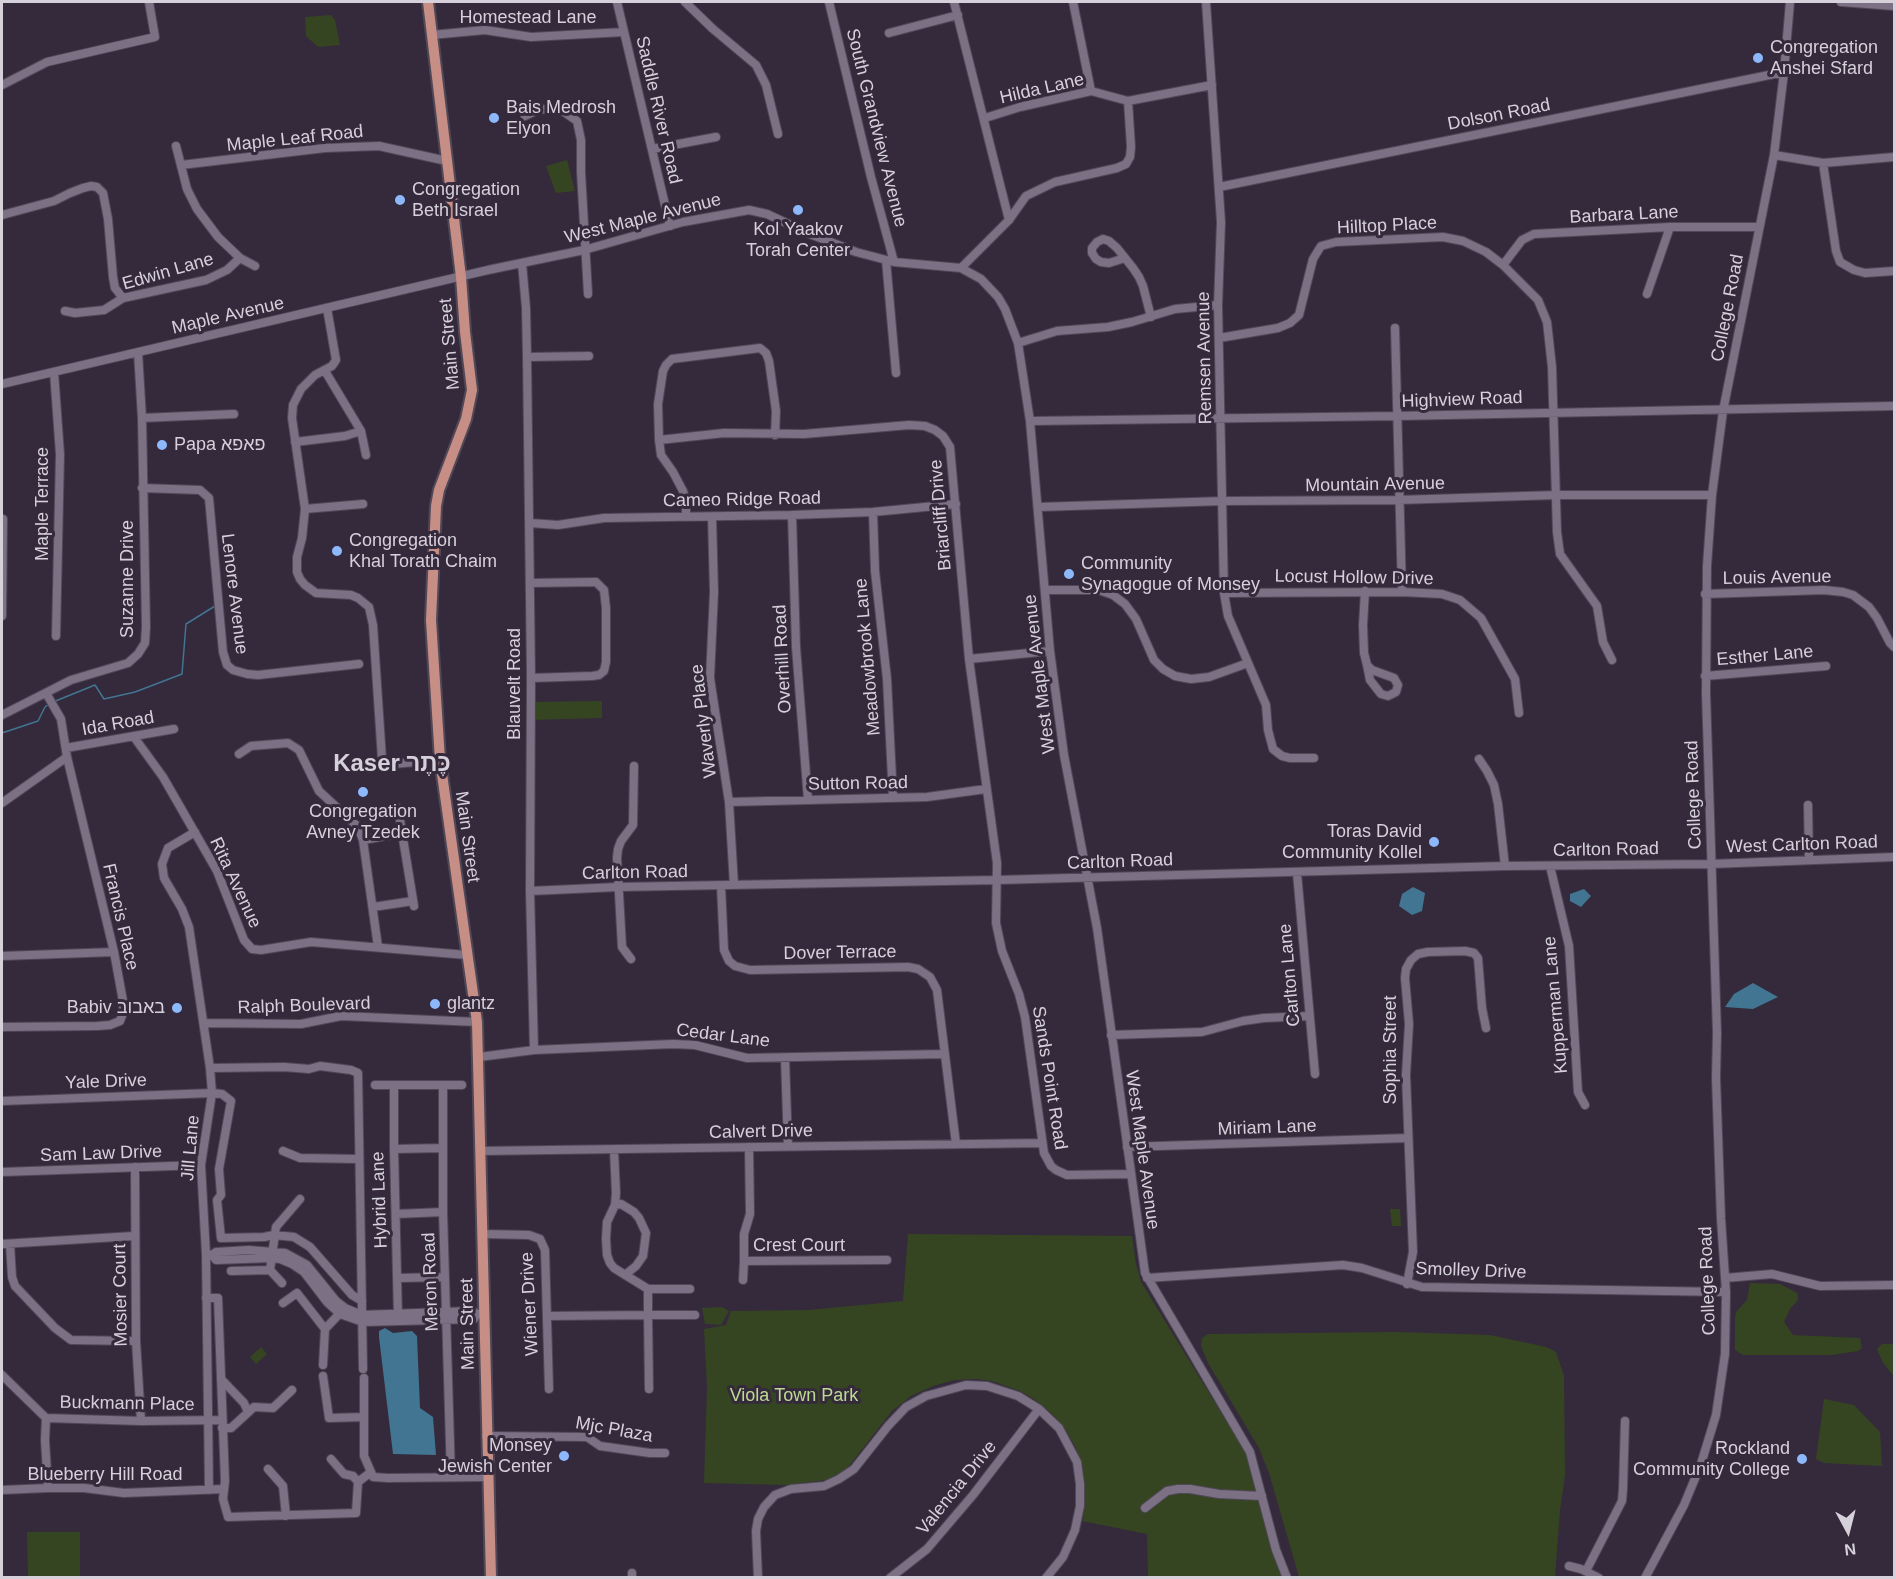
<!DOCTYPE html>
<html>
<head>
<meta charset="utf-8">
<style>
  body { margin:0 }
  #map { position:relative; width:1896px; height:1579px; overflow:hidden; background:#342a3c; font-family:Helvetica,sans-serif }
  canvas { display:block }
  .frame { position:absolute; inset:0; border:3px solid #d6d0db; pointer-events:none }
  .north { position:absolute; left:1818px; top:1501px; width:60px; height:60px; -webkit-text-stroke:4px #342a3c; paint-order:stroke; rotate:173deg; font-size:16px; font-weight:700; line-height:24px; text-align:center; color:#d6d0db }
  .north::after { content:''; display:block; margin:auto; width:21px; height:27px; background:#d6d0db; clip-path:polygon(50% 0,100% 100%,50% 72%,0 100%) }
</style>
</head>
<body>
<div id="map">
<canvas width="1896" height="1579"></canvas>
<div class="frame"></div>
<div class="north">N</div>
</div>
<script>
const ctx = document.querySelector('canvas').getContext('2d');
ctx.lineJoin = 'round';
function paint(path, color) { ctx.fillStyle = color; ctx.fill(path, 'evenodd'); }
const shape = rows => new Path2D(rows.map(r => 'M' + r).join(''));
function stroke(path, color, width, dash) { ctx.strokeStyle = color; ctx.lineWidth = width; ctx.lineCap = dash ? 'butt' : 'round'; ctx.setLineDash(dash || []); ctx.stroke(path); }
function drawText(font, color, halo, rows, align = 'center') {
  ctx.font = font + ' Helvetica,"Noto Sans Hebrew",sans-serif'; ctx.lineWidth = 6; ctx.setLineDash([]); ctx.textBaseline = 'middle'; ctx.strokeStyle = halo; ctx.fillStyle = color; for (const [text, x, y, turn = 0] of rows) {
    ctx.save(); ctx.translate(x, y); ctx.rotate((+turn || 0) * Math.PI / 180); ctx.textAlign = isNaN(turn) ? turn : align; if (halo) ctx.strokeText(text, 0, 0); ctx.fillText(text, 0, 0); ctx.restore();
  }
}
paint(shape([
  [331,15,335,20,340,45,318,47,306,36,305,17],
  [567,160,575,191,556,193,546,166],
  [602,701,602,718,530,720,531,702],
  [1390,1209,1400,1209,1401,1226,1392,1226],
  [908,1234,1132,1236,1136,1264,1141,1282,1247,1455,1273,1552,1284,1577,1148,1577,1147,1534,1082,1521,1085,1507,1083,1470,1076,1448,1065,1429,1052,1414,1034,1399,1020,1391,992,1381,976,1379,954,1380,933,1386,911,1396,892,1411,849,1466,833,1479,787,1485,704,1483,707,1388,704,1329,726,1325,731,1311,809,1310,903,1301],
  [1750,1283,1780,1284,1797,1293,1798,1300,1790,1309,1784,1322,1793,1335,1860,1338,1862,1348,1858,1351,1832,1355,1743,1355,1735,1350,1735,1319,1736,1312,1747,1300],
  [722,1307,729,1311,721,1325,705,1324,702,1308],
  [1397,1332,1490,1335,1546,1347,1556,1352,1564,1376,1565,1475,1560,1510,1555,1577,1299,1577,1269,1473,1259,1448,1208,1363,1201,1346,1202,1338,1208,1334],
  [1882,1344,1894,1344,1894,1376,1883,1363,1877,1349],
  [261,1347,267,1354,256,1364,250,1357],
  [1824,1399,1854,1405,1880,1432,1882,1466,1824,1463,1816,1459],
  [27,1532,80,1532,80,1577,28,1577]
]), '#364521');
paint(shape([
  [1413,887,1425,893,1422,911,1412,915,1399,906,1402,894],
  [1584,889,1591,896,1581,907,1570,901,1570,894],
  [1753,983,1778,997,1753,1009,1725,1007,1734,994],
  [385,1328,393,1333,412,1331,417,1336,420,1408,433,1417,436,1455,393,1454,379,1337,379,1331]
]), '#417592');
stroke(shape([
  [53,702,95,685,104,699,135,692,182,674,186,624,215,606],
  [2,733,38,721,45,707,49,704]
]), '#417592', 1.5);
const minor = shape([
  [617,2,670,226],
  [685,2,713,29,756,65,766,85,778,134],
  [829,2,871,177,894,262],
  [954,2,1009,220],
  [1073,2,1091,91],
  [1206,2,1221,222,1218,305,1224,593,1228,616,1266,705,1268,730,1273,749,1282,756,1290,758,1314,758],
  [1841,2,1894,6],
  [889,33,958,15],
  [431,35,485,30,531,37,624,32],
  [2,85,47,62,155,37,149,2],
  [525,116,540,109,558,110,564,112,577,121,581,140,581,172,588,294],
  [985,118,1020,107,1091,91,1128,101,1212,85],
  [176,146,187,189,197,209,218,237,240,258,255,266],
  [652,149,716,137],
  [1774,155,1823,163,1894,157],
  [1823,163,1836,251,1840,262,1854,270,1865,273,1894,271],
  [181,165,325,148,379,146,447,161],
  [1219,187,1784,72],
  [2,215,54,201,70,193,83,188,91,186,97,187,103,193,108,219,113,277,115,288,123,298],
  [1125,258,1109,263,1101,262,1096,259,1092,253,1092,248,1097,242,1103,239,1109,241,1117,248,1133,268,1139,277,1143,286,1151,317],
  [886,260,896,373],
  [1503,265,1522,240,1534,234,1670,227,1759,227],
  [961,268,1009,220,1026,196,1055,182,1117,168,1126,164,1130,157,1131,147,1128,101],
  [1647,294,1670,227],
  [327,308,336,360,332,366,315,375,301,389,293,405,292,418,305,509,302,538,297,557,297,572,300,579,305,585,316,593,351,595,358,598,369,607,373,625,382,759,384,761,392,764,440,760],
  [65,311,75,313,104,310,123,298,206,280,227,270,240,258],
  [1395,328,1402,592],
  [1219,338,1278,328,1290,323,1299,315,1313,259,1321,246,1336,242,1443,237,1463,241,1486,252,1503,265,1538,300,1547,322,1552,367,1557,532,1560,554,1597,606,1603,642,1612,660],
  [1018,343,1057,331,1108,327,1132,322,1175,309,1218,305],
  [527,357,589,356],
  [325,371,361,431,366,455],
  [54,372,60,454,56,636],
  [2,384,488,270,584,250,683,222,749,210,767,214,810,234,856,252,894,262,961,268,981,279,998,297,1005,309,1018,343,1030,421,1050,651,1064,755,1097,928,1145,1273,1250,1452,1276,1550,1287,1578],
  [142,418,234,414],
  [1030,421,1397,416,1894,406],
  [659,440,724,433,804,434,909,425,925,426,935,430,943,436,950,447,969,659,997,863,996,923,1002,951,1019,994,1025,1017,1044,1153,1051,1166,1056,1170,1067,1175,1130,1174],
  [295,442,345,436,361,431],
  [142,488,200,490,209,498,223,652,227,665,233,670,247,674,258,675,359,664],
  [1039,507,1223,501,1398,500,1557,495,1712,495],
  [305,509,363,504],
  [873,512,875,571,887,679,893,798],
  [792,515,796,647,808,800],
  [686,517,686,501,683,491,673,472,661,455,659,440,658,404,663,371,666,365,672,359,760,348,766,353,769,361,776,411,775,435],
  [712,517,714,592,710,678,729,802,734,885],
  [530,523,558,525,604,518,792,515,873,512,956,504],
  [530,583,596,582,604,590,606,608,606,662,604,671,599,675,592,676,531,678],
  [1045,590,1099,590,1113,595,1125,604,1136,619,1154,660,1163,669,1175,676,1191,679,1209,677,1248,663],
  [1365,591,1363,625,1364,653,1367,665,1372,670,1394,678,1398,685,1396,692,1388,696,1381,694,1370,680,1367,665],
  [1224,593,1402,592,1442,594,1460,600,1481,618,1515,679,1519,713],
  [1705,594,1824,590,1843,592,1853,595,1869,607,1877,618,1890,643,1894,647],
  [2,616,3,519],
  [969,659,1050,651],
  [1705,676,1826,666],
  [2,715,71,680,128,663,138,654,145,643,146,627,142,418,138,352],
  [134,737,163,777,217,871,244,940,252,949,261,950,311,942,467,955],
  [66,748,174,729],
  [239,754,251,746,288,743,299,750,319,791,358,827,363,840,378,947],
  [1479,759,1487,771,1494,785,1498,804,1505,866],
  [729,802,927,797,986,789],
  [2,803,67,757],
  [1808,805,1809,860],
  [398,808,414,906],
  [195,832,168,848,162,864,164,878,182,909,189,927,210,1068,212,1093,201,1165,206,1254,209,1490],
  [363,840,402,833],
  [1550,866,1569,946,1578,1092,1585,1105],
  [1297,873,1315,1074],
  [721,886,724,950,729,961,735,966,750,970,908,967,918,969,930,977,937,990,956,1144],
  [530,891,618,887,997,880,1505,866,1711,864,1894,857],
  [373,907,413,901],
  [2,956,114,952],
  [631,959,622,947,617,858,618,849,621,841,633,825,634,766],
  [204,1023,301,1024,341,1016,477,1022],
  [2,1027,97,1026,110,1025,120,1021,123,1013,123,1001,114,952,67,757,61,719,46,693],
  [1111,1035,1202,1032,1243,1021,1264,1018,1309,1016],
  [534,1050,673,1044,695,1045,747,1058,945,1054],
  [479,1057,534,1050,530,891,531,678,527,357,526,308,522,263],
  [785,1058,788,1146],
  [210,1068,284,1067,309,1069,320,1066,351,1070,358,1073,363,1369],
  [375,1085,462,1085],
  [443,1085,443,1212,451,1477],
  [394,1086,394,1149,398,1318],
  [2,1101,212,1093,222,1094,231,1101,219,1169,221,1195,217,1200,221,1238,264,1237,274,1235,294,1237,310,1247,352,1295,362,1301],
  [749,1147,750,1214,744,1234,744,1261,887,1260],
  [1127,1147,1408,1138],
  [394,1149,442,1148],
  [614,1150,616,1193,615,1205,607,1222,606,1239,607,1255,610,1263,614,1268,648,1289,690,1289],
  [283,1151,300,1158,359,1159],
  [480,1151,1042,1143],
  [135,1167,136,1341,141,1421],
  [2,1172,201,1165],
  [615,1205,621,1204,634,1212,639,1218,646,1233,643,1256,636,1266,625,1275],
  [396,1214,443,1212],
  [483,1234,529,1235,540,1239,545,1250,549,1389],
  [2,1244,134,1236],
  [10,1244,12,1277,15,1286,55,1328,71,1340,136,1341],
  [206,1254,212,1255,216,1252,249,1250,285,1253,307,1265,336,1301,345,1308,362,1315,472,1311,477,1314,484,1313],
  [212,1255,216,1260,271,1258,280,1259,292,1264,304,1272,327,1302,340,1314,363,1322,474,1319,477,1314],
  [231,1271,270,1270],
  [398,1278,445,1277],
  [1147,1278,1343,1265,1362,1268,1422,1287,1726,1292],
  [1725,1278,1772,1274,1820,1286,1894,1285],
  [743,1280,744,1261],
  [282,1283,270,1270,276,1227,300,1199],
  [1407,1284,1413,1252,1406,1075,1409,1024,1405,978,1406,969,1411,960,1418,954,1428,952,1465,951,1474,953,1478,958,1482,1008,1486,1028],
  [206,1298,218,1298,225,1481,223,1499,228,1517,356,1513,358,1482,371,1472,373,1477,388,1478,488,1477],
  [283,1303,297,1293,325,1329],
  [547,1316,648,1315,648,1289],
  [323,1365,325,1329,342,1311],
  [2,1375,46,1418,45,1440,48,1488],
  [323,1376,329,1418,364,1417],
  [364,1378,364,1456,371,1472],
  [221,1379,244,1403,248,1412],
  [649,1389,648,1315,695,1315],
  [46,1418,141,1421,222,1420],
  [222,1428,231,1428,254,1407,273,1408,292,1390],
  [486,1436,587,1437,600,1446,650,1453,665,1453],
  [331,1459,344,1474,353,1476,358,1482],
  [268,1469,283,1486,286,1516],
  [2,1490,48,1488,84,1488,124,1493,224,1489],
  [1145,1508,1167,1491,1178,1489,1190,1489,1219,1494,1262,1496],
  [1569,1566,1581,1569,1599,1578],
  [1586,1571,1622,1501,1623,1489,1625,1421],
  [632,1573,632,1578],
  [758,1578,756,1531,758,1519,764,1507,775,1495,791,1489,824,1486,839,1479,854,1469,888,1426,906,1407,926,1396,966,1385,987,1386,1018,1396,1039,1409,1059,1428,1077,1462,1080,1484,1080,1506,1075,1530,1063,1557,1046,1578],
  [890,1578,927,1549,973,1495,1039,1409],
  [1645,1578,1684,1505,1701,1464,1716,1415,1725,1354,1726,1292,1721,1219,1716,1078,1717,1033,1706,693,1707,566,1712,495,1723,411,1774,155,1784,72,1790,2]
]);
const major = shape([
  [428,2,461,277,465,332,472,390,466,419,439,490,436,506,431,620,440,760,477,1022,491,1578]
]);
stroke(minor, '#504857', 10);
stroke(major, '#504857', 14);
stroke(minor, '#7b7084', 8);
stroke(major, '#c78e85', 10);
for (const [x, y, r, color] of [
  [1758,58,6,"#8db9fc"],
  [494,118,6,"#8db9fc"],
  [400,200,6,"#8db9fc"],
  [798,210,6,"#8db9fc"],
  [162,445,6,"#8db9fc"],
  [337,551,6,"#8db9fc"],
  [1069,574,6,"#8db9fc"],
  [363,792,6,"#8db9fc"],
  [1434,842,6,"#8db9fc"],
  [435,1004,6,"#8db9fc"],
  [177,1008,6,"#8db9fc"],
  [564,1456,6,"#8db9fc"],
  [1802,1459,6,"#8db9fc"]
]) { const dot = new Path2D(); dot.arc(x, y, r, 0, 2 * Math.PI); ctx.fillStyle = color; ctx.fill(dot); stroke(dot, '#342a3c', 2); }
drawText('18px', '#d6d0db', '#342a3c', [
  ["Homestead Lane",528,18],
  ["Hilda Lane",1042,89,-13],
  ["Saddle River Road",658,110,77],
  ["Dolson Road",1499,115,-11],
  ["South Grandview Avenue",876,128,76],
  ["Maple Leaf Road",295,139,-6],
  ["Barbara Lane",1624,215,-3],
  ["West Maple Avenue",643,219,-14],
  ["Hilltop Place",1387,226,-3],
  ["Edwin Lane",168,272,-16],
  ["College Road",1728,308,-79],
  ["Maple Avenue",228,316,-13],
  ["Main Street",450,344,-95],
  ["Remsen Avenue",1205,358,-91],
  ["Highview Road",1462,400,-2],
  ["Mountain Avenue",1375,485,-1],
  ["Cameo Ridge Road",742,500,-1],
  ["Maple Terrace",43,504,-90],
  ["Briarcliff Drive",941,515,-95],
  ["Locust Hollow Drive",1354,578,1],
  ["Louis Avenue",1777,578,-1],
  ["Suzanne Drive",128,579,-90],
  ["Lenore Avenue",234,594,83],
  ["Esther Lane",1765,656,-5],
  ["Meadowbrook Lane",868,657,-95],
  ["Overhill Road",783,659,-93],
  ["West Maple Avenue",1040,674,-97],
  ["Blauvelt Road",515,684,-90],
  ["Waverly Place",704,721,-97],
  ["Ida Road",118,724,-10],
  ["Sutton Road",858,784,-1],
  ["College Road",1694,795,-92],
  ["Main Street",467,837,82],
  ["West Carlton Road",1802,845,-2],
  ["Carlton Road",1606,850,-1],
  ["Carlton Road",1120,862,-2],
  ["Carlton Road",635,873,-1],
  ["Rita Avenue",235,883,65],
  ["Francis Place",120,917,77],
  ["Dover Terrace",840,953,-1],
  ["Carlton Lane",1290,975,-95],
  ["Kupperman Lane",1556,1005,-95],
  ["Ralph Boulevard",304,1006,-2],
  ["Cedar Lane",723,1036,7],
  ["Sophia Street",1391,1050,-90],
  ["Sands Point Road",1049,1078,81],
  ["Yale Drive",106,1082,-2],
  ["Miriam Lane",1267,1128,-2],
  ["Calvert Drive",761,1132,-1],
  ["Jill Lane",191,1148,-85],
  ["West Maple Avenue",1142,1150,82],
  ["Sam Law Drive",101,1154,-2],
  ["Hybrid Lane",380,1200,-92],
  ["Crest Court",799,1246],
  ["Smolley Drive",1471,1271,2],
  ["College Road",1708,1281,-92],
  ["Meron Road",431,1282,-92],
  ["Mosier Court",121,1295,-91],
  ["Wiener Drive",530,1304,-93],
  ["Main Street",468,1324,-91],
  ["Buckmann Place",127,1404,1],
  ["Mjc Plaza",614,1430,10],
  ["Blueberry Hill Road",105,1475],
  ["Valencia Drive",957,1488,-51]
]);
drawText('18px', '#d6d0db', '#342a3c', [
  ["Congregation",1770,48],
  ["Anshei Sfard",1770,69],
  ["Bais Medrosh",506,108],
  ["Elyon",506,129],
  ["Congregation",412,190],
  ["Beth Israel",412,211],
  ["Kol Yaakov",798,230,"center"],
  ["Torah Center",798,251,"center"],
  ["Papa פאפא",174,445],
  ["Congregation",349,541],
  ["Khal Torath Chaim",349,562],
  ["Community",1081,564],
  ["Synagogue of Monsey",1081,585],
  ["Congregation",363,812,"center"],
  ["Avney Tzedek",363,833,"center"],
  ["Toras David",1422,832,"right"],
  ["Community Kollel",1422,853,"right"],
  ["glantz",447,1004],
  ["Babiv באבוב",165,1008,"right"],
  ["Monsey",552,1446,"right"],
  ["Jewish Center",552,1467,"right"],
  ["Rockland",1790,1449,"right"],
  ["Community College",1790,1470,"right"]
], 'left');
drawText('18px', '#bcda91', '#342a3c', [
  ["Viola Town Park",794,1396]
]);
drawText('bold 24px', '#d6d0db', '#342a3c', [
  ["Kaser כֶּתֶר",392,764]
]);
</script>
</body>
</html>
